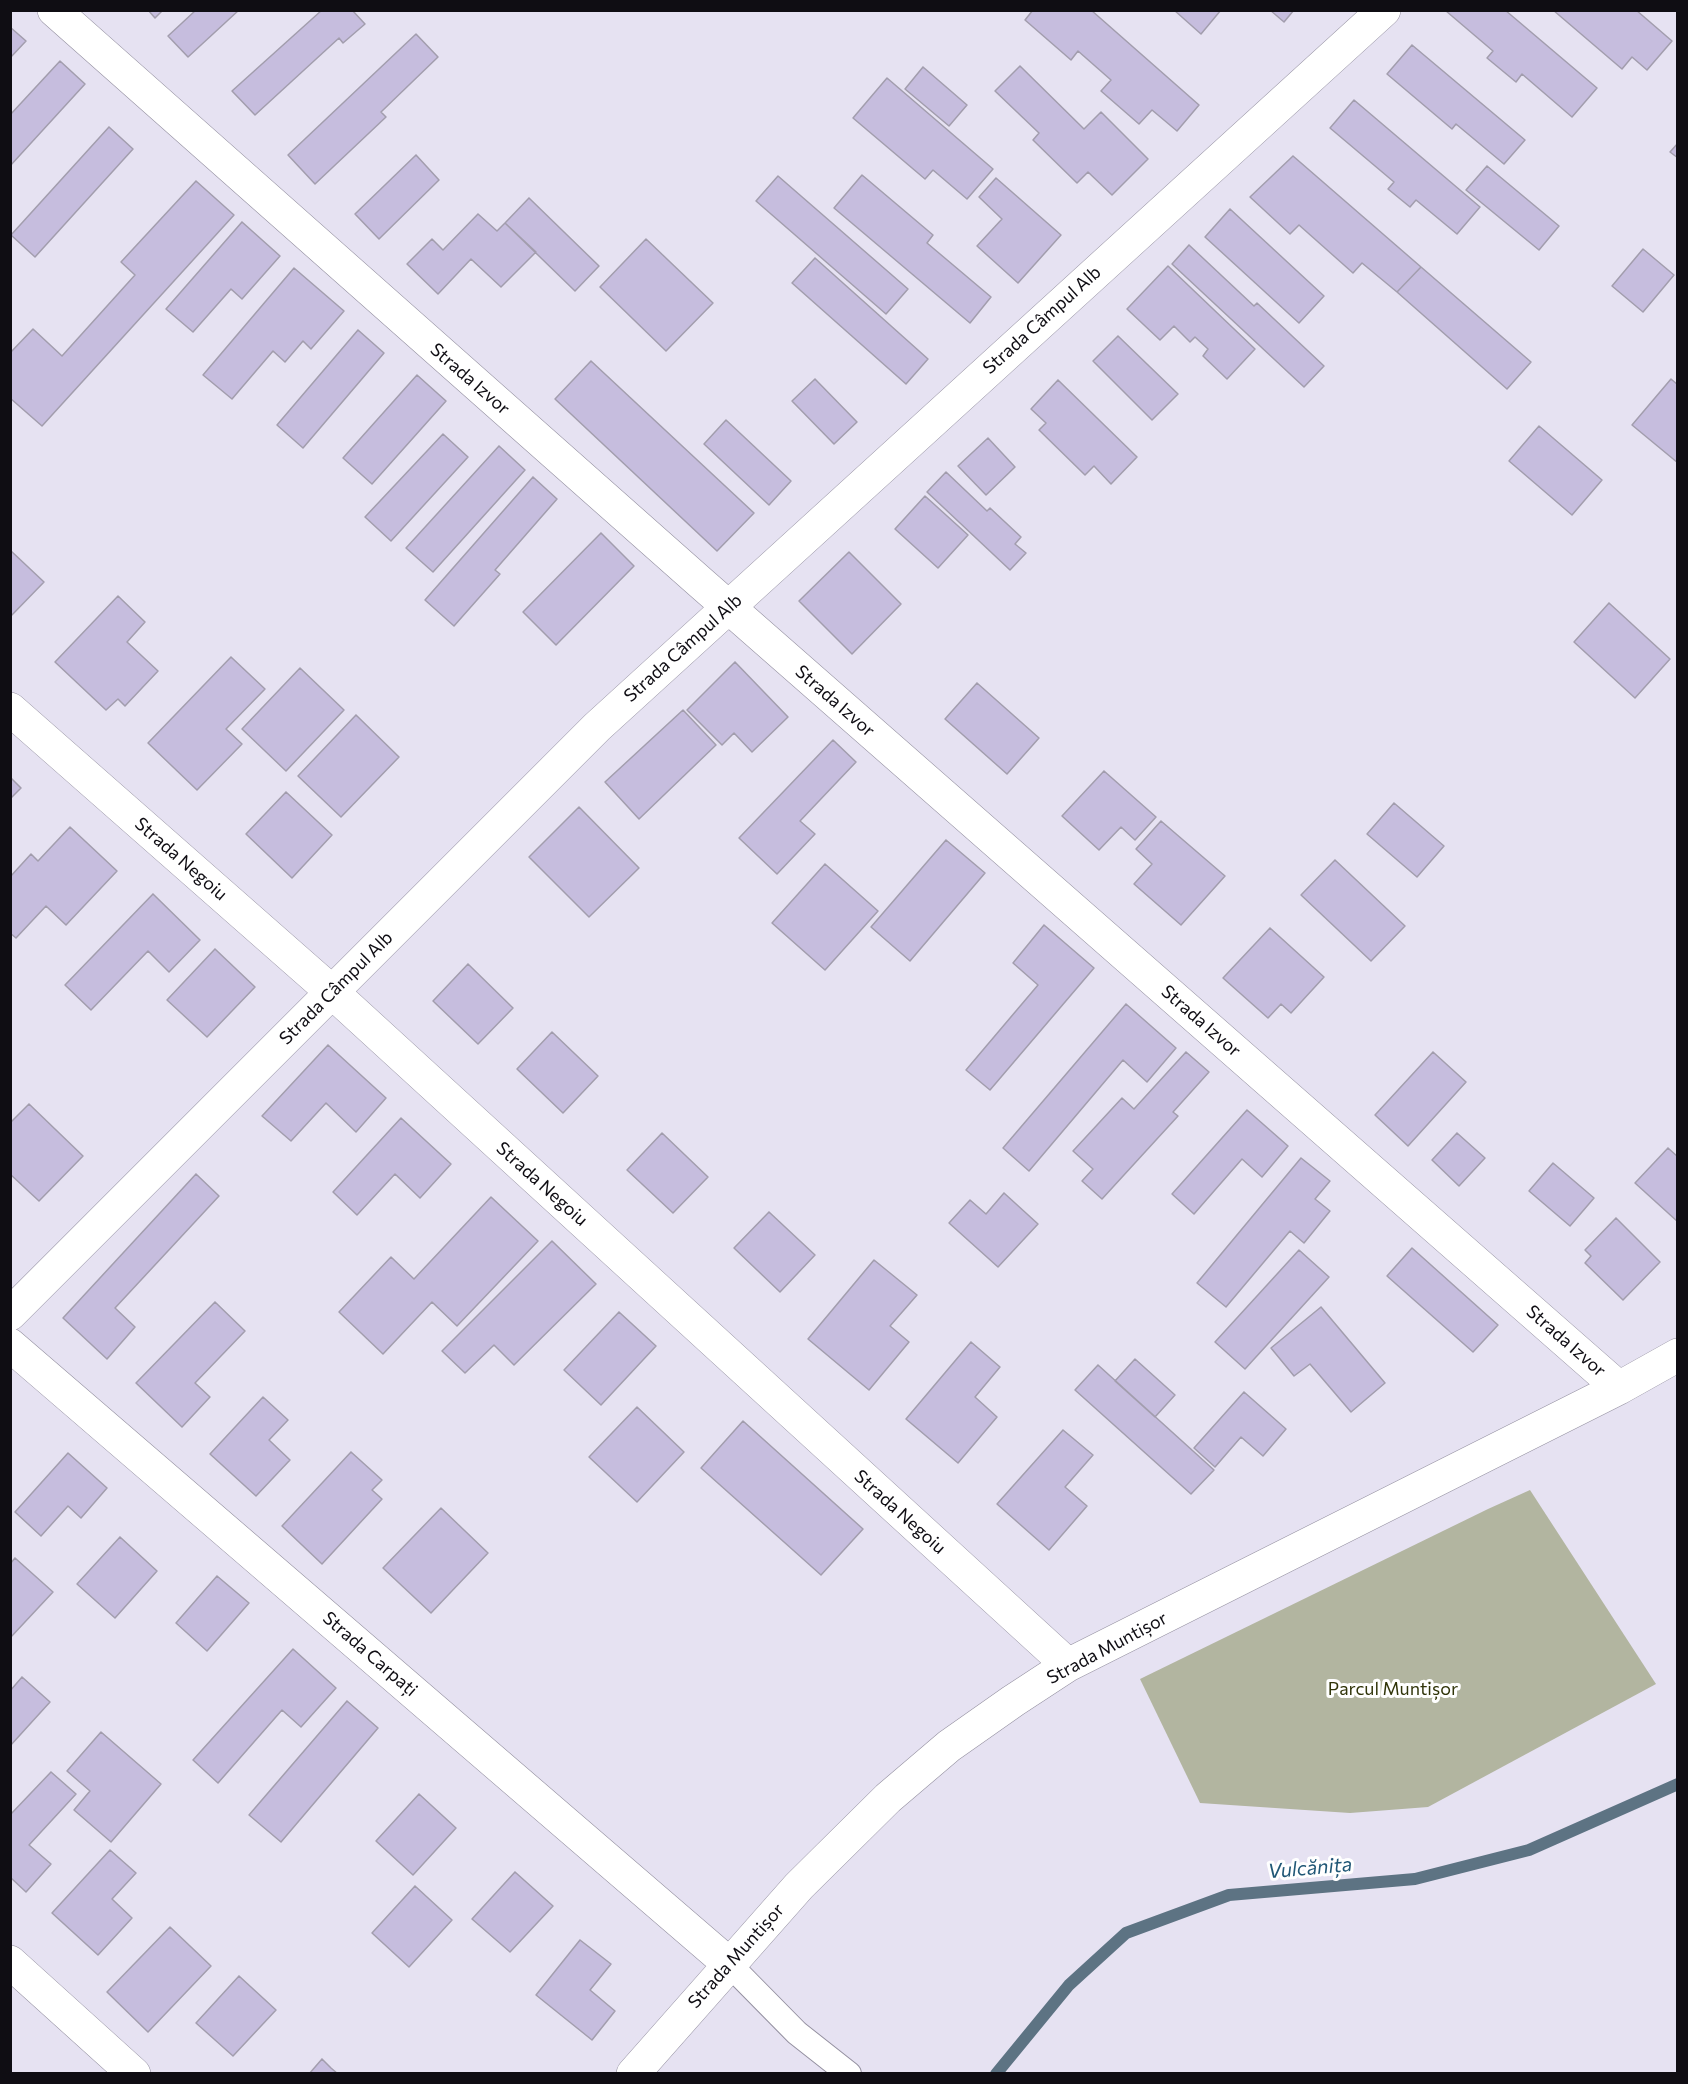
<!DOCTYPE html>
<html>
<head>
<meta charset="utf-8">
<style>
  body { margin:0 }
  #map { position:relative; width:1688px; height:2084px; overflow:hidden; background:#e6e2f2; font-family:Commissioner,sans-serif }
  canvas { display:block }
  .frame { position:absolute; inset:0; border:12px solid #0f0d13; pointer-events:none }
</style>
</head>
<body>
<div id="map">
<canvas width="1688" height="2084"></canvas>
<div class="frame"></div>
</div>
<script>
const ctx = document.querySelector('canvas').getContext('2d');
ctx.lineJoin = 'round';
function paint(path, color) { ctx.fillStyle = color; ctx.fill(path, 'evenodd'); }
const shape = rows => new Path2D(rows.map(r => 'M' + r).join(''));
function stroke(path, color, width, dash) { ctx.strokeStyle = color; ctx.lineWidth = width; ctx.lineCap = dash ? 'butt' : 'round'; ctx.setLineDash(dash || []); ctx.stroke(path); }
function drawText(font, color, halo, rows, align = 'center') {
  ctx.font = font + ' Commissioner,sans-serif'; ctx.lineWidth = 6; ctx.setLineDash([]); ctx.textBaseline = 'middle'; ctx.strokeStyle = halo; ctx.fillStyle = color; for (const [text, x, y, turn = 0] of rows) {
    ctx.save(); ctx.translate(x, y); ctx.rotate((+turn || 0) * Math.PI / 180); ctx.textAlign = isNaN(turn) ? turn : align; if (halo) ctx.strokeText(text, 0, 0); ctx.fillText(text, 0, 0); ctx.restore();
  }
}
paint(shape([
  [1530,1490,1656,1684,1428,1807,1350,1813,1200,1803,1140,1679,1488,1509]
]), '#b2b5a0');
stroke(shape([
  [996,2074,1069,1985,1126,1933,1229,1895,1415,1879,1529,1850,1678,1784]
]), '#5d7383', 12);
const building = shape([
  [148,10,163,10,155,18,148,10],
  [196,10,239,10,188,57,168,36,196,10],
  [322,10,352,10,365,24,343,43,339,38,255,115,232,91,322,10],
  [1033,10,1091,10,1199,105,1177,131,1152,110,1139,124,1101,91,1111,80,1078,51,1071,60,1025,20,1033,10],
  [1174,10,1221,10,1201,34,1174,10],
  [1270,10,1294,10,1284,22,1270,10],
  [1505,10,1597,88,1572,117,1522,74,1516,82,1487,58,1493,51,1446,11,1505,10],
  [1553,10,1636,10,1672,41,1647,70,1632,57,1622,69,1553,10],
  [10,27,26,41,10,58,10,27],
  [416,34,438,57,381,112,386,117,315,184,288,155,416,34],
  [1412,45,1525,140,1504,164,1456,124,1452,129,1387,74,1412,45],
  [60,61,85,84,10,166,10,115,60,61],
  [1020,66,1084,129,1101,112,1148,159,1112,195,1088,172,1077,183,1033,140,1039,133,995,91,1020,66],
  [923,67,967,105,949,126,905,89,923,67],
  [887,78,993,169,967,199,933,170,925,179,853,118,887,78],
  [1354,100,1480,207,1457,234,1416,200,1410,207,1388,189,1394,182,1330,128,1354,100],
  [109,127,133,149,35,257,11,235,109,127],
  [1678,143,1678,158,1670,152,1678,143],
  [416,155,439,180,379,239,355,214,416,155],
  [1293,156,1421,267,1397,292,1362,263,1353,273,1299,225,1290,234,1250,197,1293,156],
  [1487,166,1559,226,1539,250,1466,190,1487,166],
  [862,175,933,235,927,243,991,297,970,323,834,208,862,175],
  [778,176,908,289,886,314,756,201,778,176],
  [996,178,1061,235,1018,283,977,246,1002,219,979,197,996,178],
  [196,181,234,215,42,426,10,398,10,353,33,329,62,356,135,275,121,262,196,181],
  [529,198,599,266,575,291,505,223,529,198],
  [1230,209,1324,296,1299,323,1205,237,1230,209],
  [478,214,497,231,505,223,536,252,501,287,471,259,438,294,407,264,432,239,443,250,478,214],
  [242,222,280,256,242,299,231,289,193,332,166,309,242,222],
  [646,239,713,303,666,351,600,287,646,239],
  [1189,245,1254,306,1257,303,1324,366,1304,387,1172,264,1189,245],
  [1643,249,1674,275,1643,312,1612,286,1643,249],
  [815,258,928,359,906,384,792,283,815,258],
  [1168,266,1255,349,1227,379,1203,356,1208,349,1195,337,1190,342,1174,326,1160,340,1127,309,1168,266],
  [1421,267,1531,362,1507,389,1397,292,1421,267],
  [294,268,344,311,311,349,303,341,285,362,273,351,232,399,203,375,294,268],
  [358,330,384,353,303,448,277,425,358,330],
  [1118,336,1178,394,1152,420,1093,361,1118,336],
  [591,361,754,513,717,551,555,399,591,361],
  [417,375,446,401,372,484,343,458,417,375],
  [815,379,857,422,834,444,792,401,815,379],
  [1671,379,1678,385,1678,463,1632,425,1671,379],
  [1058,380,1137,457,1111,484,1094,466,1085,475,1039,430,1046,423,1031,409,1058,380],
  [726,420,791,481,769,505,704,444,726,420],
  [1539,426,1602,480,1572,515,1509,461,1539,426],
  [443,434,468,457,391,541,365,517,443,434],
  [988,438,1015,467,986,495,958,466,988,438],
  [499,446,525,470,433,572,406,548,499,446],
  [946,472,987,511,990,508,1021,537,1015,544,1026,553,1010,570,927,492,946,472],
  [533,477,557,499,495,570,500,574,454,626,425,600,533,477],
  [925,496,968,535,938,568,895,529,925,496],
  [601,533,634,566,556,645,523,612,601,533],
  [10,550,44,582,10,617,10,550],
  [849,552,901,604,852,654,799,601,849,552],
  [118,596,145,622,127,642,158,671,125,706,118,699,106,710,55,662,118,596],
  [1609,603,1670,659,1635,698,1574,642,1609,603],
  [231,657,265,689,226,729,242,744,197,790,148,743,231,657],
  [735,662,788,717,752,752,734,733,722,745,687,710,735,662],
  [300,668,344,710,286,771,242,729,300,668],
  [977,683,1039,738,1007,774,945,719,977,683],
  [683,710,716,745,639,819,605,782,683,710],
  [356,715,399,757,341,817,298,776,356,715],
  [833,740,856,762,800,821,815,834,777,874,739,838,833,740],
  [1104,771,1156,817,1135,840,1121,827,1099,850,1062,816,1104,771],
  [10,777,21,788,10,799,10,777],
  [286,792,332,835,292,878,246,834,286,792],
  [1394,803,1444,846,1417,877,1367,834,1394,803],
  [579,807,639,868,589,917,529,857,579,807],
  [1161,821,1225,876,1181,925,1134,884,1152,864,1136,849,1161,821],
  [70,827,117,871,66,925,46,906,16,938,10,933,10,877,31,854,38,861,70,827],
  [946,840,985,873,910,961,871,927,946,840],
  [1335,860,1405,926,1371,961,1301,895,1335,860],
  [825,864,878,911,825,970,772,923,825,864],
  [153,894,200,940,169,972,148,951,91,1010,65,985,153,894],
  [1044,925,1094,968,990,1090,966,1070,1038,985,1013,963,1044,925],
  [1270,928,1324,977,1291,1013,1281,1004,1268,1018,1223,978,1270,928],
  [215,949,255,987,207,1037,167,1000,215,949],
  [468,964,513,1008,478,1044,433,1001,468,964],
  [1126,1004,1176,1048,1147,1082,1123,1060,1029,1171,1003,1148,1126,1004],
  [552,1032,598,1076,563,1113,517,1069,552,1032],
  [328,1045,386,1098,356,1132,326,1103,291,1141,262,1116,328,1045],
  [1186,1052,1209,1072,1173,1112,1178,1116,1102,1199,1082,1181,1093,1169,1073,1151,1122,1098,1134,1109,1186,1052],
  [1433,1052,1466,1082,1408,1146,1375,1115,1433,1052],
  [29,1104,83,1156,39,1201,10,1174,10,1123,29,1104],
  [1247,1110,1288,1146,1262,1177,1242,1159,1194,1214,1172,1194,1247,1110],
  [401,1118,451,1164,420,1198,395,1174,357,1215,333,1192,401,1118],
  [662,1133,708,1177,673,1213,627,1170,662,1133],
  [1457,1133,1485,1158,1459,1186,1432,1160,1457,1133],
  [1668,1148,1678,1157,1678,1222,1635,1183,1668,1148],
  [1301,1158,1330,1181,1315,1199,1330,1211,1304,1243,1290,1231,1226,1307,1197,1283,1301,1158],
  [1553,1163,1594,1198,1570,1226,1529,1191,1553,1163],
  [196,1174,219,1196,115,1308,135,1327,107,1359,63,1318,196,1174],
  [1004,1193,1038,1224,998,1267,949,1223,970,1200,986,1214,1004,1193],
  [491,1197,538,1241,457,1326,432,1302,383,1354,339,1312,391,1257,414,1279,491,1197],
  [769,1212,815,1255,780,1292,734,1248,769,1212],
  [1616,1218,1660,1262,1623,1300,1585,1263,1591,1256,1585,1250,1616,1218],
  [552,1241,596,1284,514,1365,494,1345,465,1373,442,1351,552,1241],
  [1412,1248,1498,1325,1473,1352,1387,1276,1412,1248],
  [1299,1250,1329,1277,1245,1369,1215,1342,1299,1250],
  [874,1260,917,1295,890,1326,909,1342,869,1390,808,1339,874,1260],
  [215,1302,245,1331,195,1383,210,1397,182,1427,136,1383,215,1302],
  [1321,1307,1385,1383,1351,1412,1310,1364,1294,1376,1271,1348,1321,1307],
  [619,1312,656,1346,601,1405,564,1370,619,1312],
  [971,1342,1000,1367,975,1397,997,1417,958,1463,906,1419,971,1342],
  [1135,1359,1175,1395,1155,1417,1115,1381,1135,1359],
  [1098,1365,1214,1470,1191,1494,1075,1390,1098,1365],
  [1244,1392,1286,1429,1263,1456,1241,1437,1215,1467,1194,1448,1244,1392],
  [263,1397,288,1420,269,1440,290,1460,256,1496,210,1454,263,1397],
  [637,1407,684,1452,637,1502,589,1457,637,1407],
  [743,1421,863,1529,821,1575,701,1468,743,1421],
  [1063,1430,1093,1455,1065,1487,1087,1506,1049,1550,997,1504,1063,1430],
  [351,1452,382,1480,372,1490,382,1499,322,1564,282,1526,351,1452],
  [68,1453,107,1488,81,1518,68,1506,41,1536,15,1512,68,1453],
  [441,1508,488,1553,431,1613,383,1568,441,1508],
  [120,1537,157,1571,115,1618,77,1584,120,1537],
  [15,1558,53,1592,10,1638,10,1564,15,1558],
  [217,1576,249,1603,207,1651,176,1623,217,1576],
  [293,1649,336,1688,301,1727,282,1710,218,1783,193,1760,293,1649],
  [22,1677,50,1702,10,1746,10,1691,22,1677],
  [347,1701,378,1728,281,1842,249,1815,347,1701],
  [101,1732,161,1784,111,1842,74,1810,90,1791,67,1771,101,1732],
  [51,1772,76,1794,29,1845,51,1864,26,1892,10,1877,10,1815,51,1772],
  [419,1794,456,1828,413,1875,376,1841,419,1794],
  [110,1850,136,1873,112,1899,132,1918,98,1955,52,1913,110,1850],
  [515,1872,553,1906,510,1952,472,1919,515,1872],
  [415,1886,452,1920,409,1967,372,1933,415,1886],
  [170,1927,211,1966,148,2032,107,1992,170,1927],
  [580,1940,611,1964,590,1990,615,2011,592,2040,536,1995,580,1940],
  [239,1976,276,2010,233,2056,196,2023,239,1976],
  [322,2059,331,2068,338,2074,309,2074,322,2059]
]);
paint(building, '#c6bdde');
stroke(building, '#a29dad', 1.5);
const service = shape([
  [729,1964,797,2033,849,2074]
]);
const minor = shape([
  [54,10,701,583,1619,1388],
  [10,709,332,992,1068,1665],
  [10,1314,597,727,1384,10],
  [10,1345,729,1964],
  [10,1962,134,2074],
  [633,2074,799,1886,888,1798,949,1746,1013,1701,1068,1665,1619,1388,1678,1355]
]);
stroke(service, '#9490a0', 26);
stroke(minor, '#9490a0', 34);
stroke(service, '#fff', 24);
stroke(minor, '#fff', 33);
drawText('18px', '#0f0d13', '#fff', [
  ["Strada Câmpul Alb",1042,320,-42],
  ["Strada Izvor",470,379,41],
  ["Strada Câmpul Alb",683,648,-42],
  ["Strada Izvor",835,701,41],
  ["Strada Negoiu",181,859,41],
  ["Strada Câmpul Alb",336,988,-45],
  ["Strada Izvor",1201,1021,41],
  ["Strada Negoiu",542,1184,42],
  ["Strada Izvor",1566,1341,41],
  ["Strada Negoiu",900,1512,42],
  ["Strada Muntișor",1107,1648,-28],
  ["Strada Carpați",370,1654,41],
  ["Strada Muntișor",736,1956,-48]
]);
drawText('18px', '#31350a', '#fff', [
  ["Parcul Muntișor",1393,1689]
]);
drawText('italic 20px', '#205776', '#fff', [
  ["Vulcănița",1310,1868,-5]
]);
</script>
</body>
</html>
